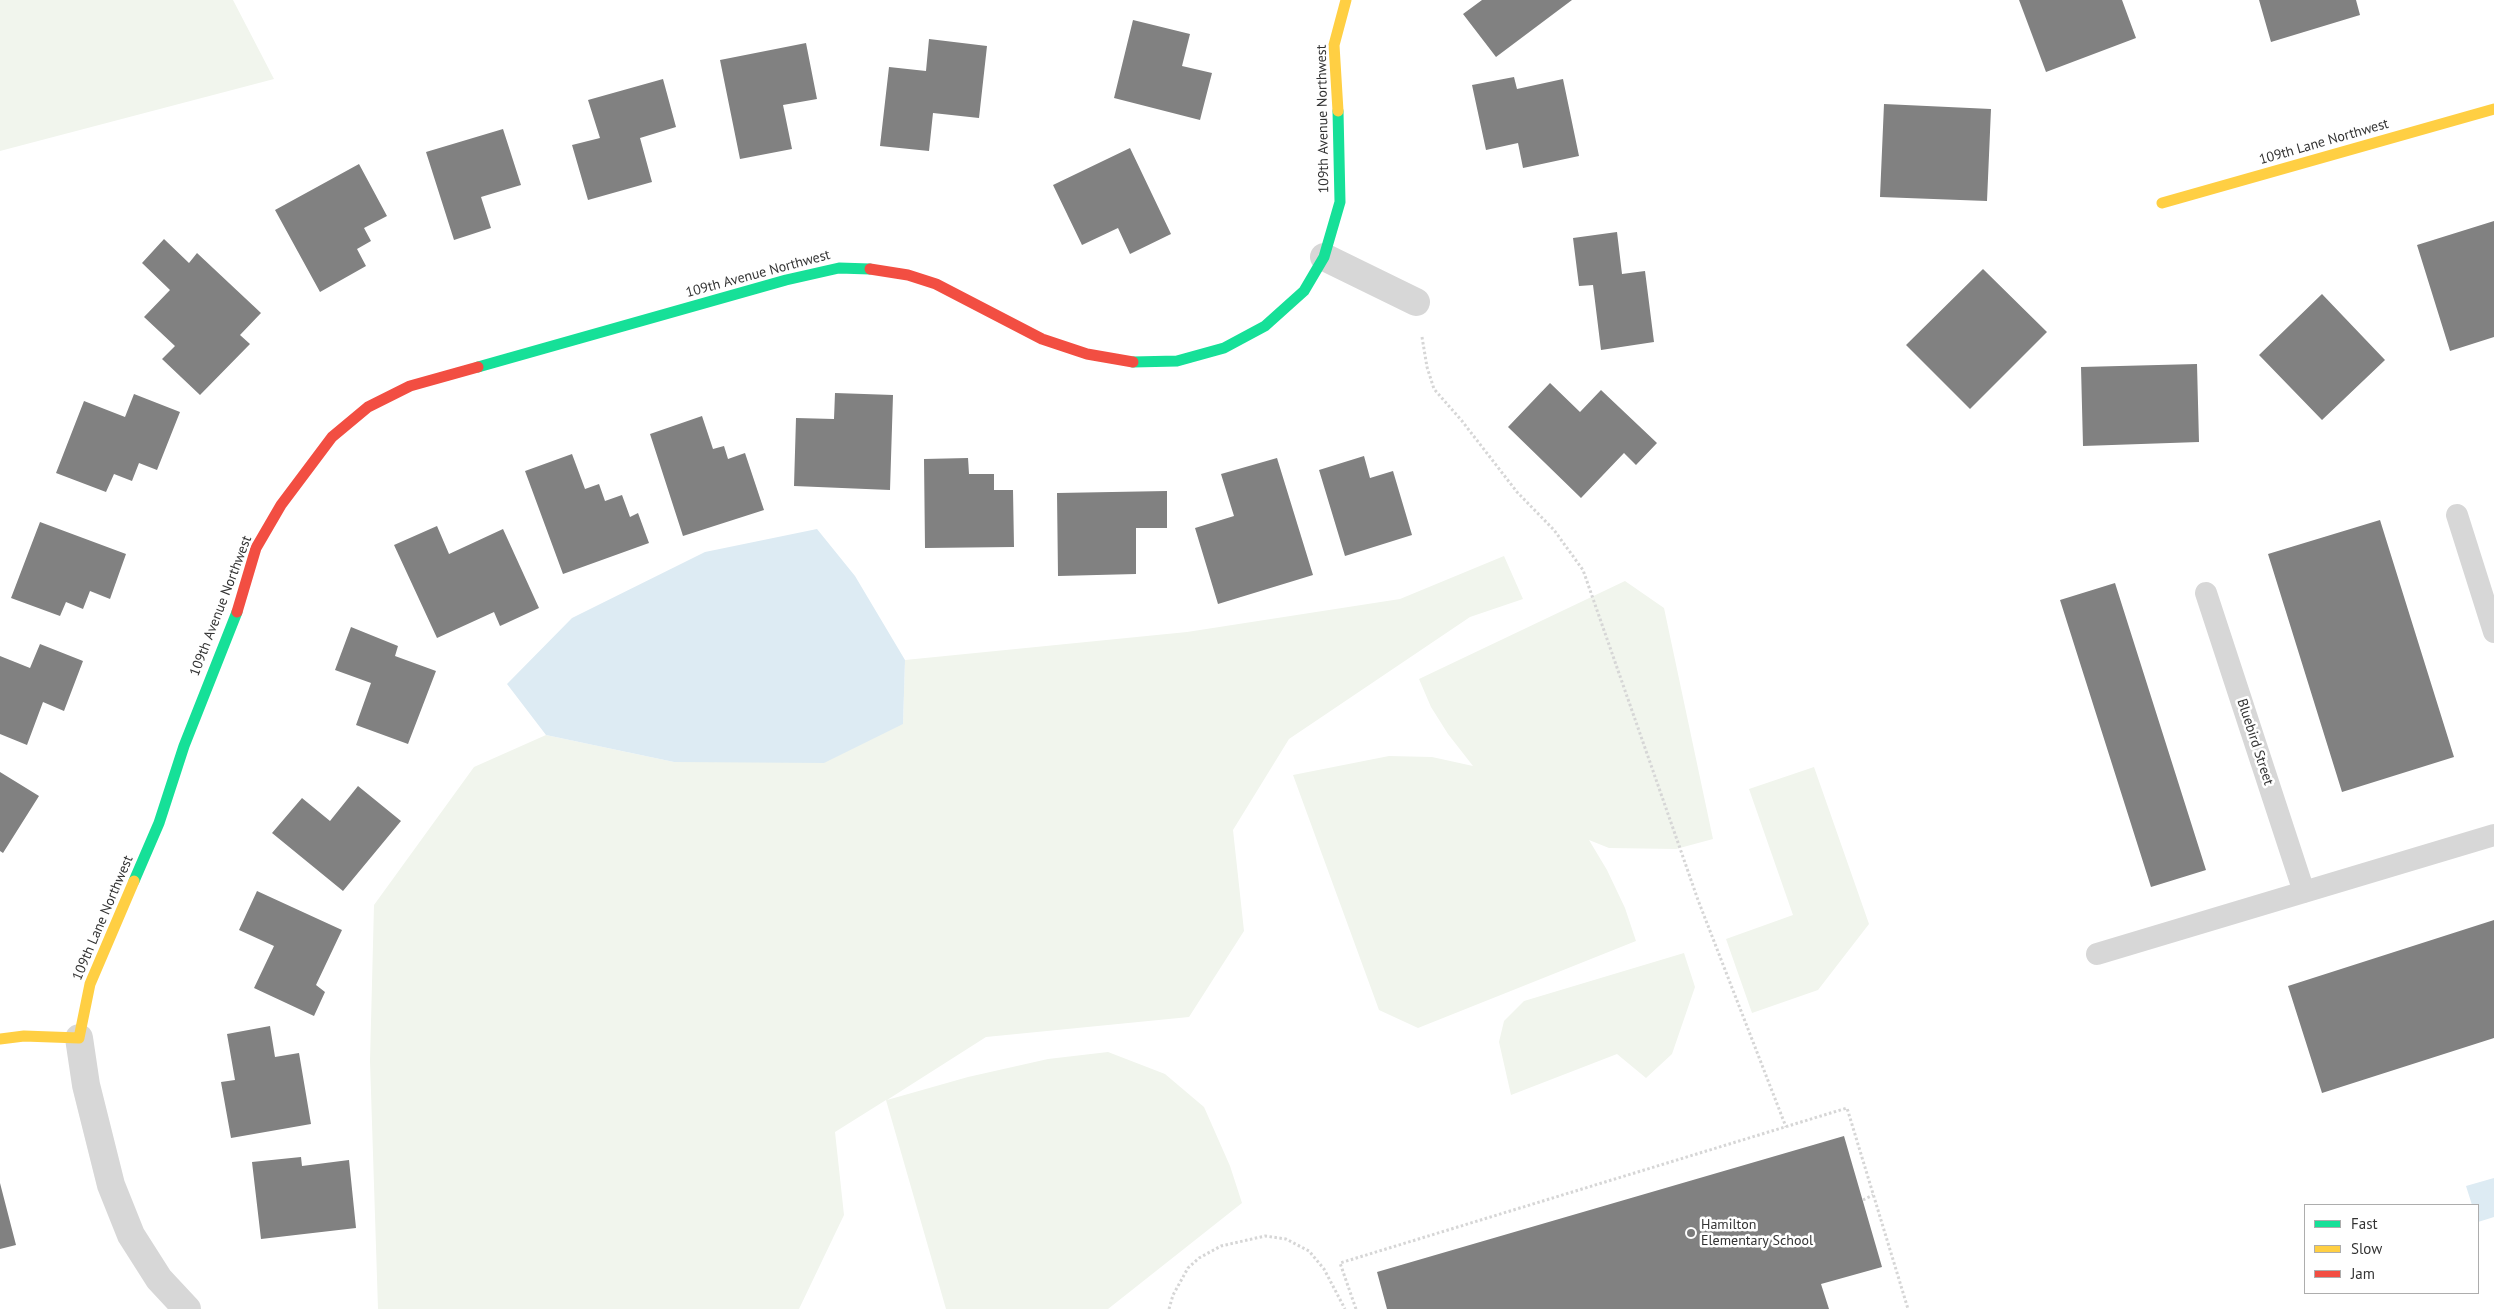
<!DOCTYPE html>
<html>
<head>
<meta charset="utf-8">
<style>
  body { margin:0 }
  #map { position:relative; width:2494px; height:1309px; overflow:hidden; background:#fff; font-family:"PT Sans",sans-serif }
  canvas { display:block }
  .legend { position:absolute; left:2304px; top:1204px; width:175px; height:90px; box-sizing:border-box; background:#fff; border:1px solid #adadad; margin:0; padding:6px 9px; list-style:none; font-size:15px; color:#333 }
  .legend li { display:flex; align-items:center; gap:10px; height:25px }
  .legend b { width:25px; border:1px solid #adadad }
</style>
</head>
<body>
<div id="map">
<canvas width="2494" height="1309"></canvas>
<ul class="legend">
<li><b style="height:6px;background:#16e098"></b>Fast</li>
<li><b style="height:6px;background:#ffcf43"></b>Slow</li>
<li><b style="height:6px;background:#f24e42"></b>Jam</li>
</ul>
</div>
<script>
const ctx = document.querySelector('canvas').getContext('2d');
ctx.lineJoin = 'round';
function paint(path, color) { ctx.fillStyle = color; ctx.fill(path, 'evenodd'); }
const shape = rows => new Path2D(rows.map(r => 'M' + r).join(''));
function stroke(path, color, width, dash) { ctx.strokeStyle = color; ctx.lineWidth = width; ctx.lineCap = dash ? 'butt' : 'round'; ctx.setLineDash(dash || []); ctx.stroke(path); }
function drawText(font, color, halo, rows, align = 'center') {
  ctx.font = font + ' "PT Sans",sans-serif'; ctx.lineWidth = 5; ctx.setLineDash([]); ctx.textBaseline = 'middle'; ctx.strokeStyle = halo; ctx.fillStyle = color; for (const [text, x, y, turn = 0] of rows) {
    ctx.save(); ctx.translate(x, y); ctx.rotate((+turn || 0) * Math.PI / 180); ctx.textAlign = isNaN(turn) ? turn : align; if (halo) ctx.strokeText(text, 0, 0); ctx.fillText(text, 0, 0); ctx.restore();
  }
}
paint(shape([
  [0,0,233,0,274,79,0,151],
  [1504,556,1523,599,1470,617,1289,739,1233,830,1244,931,1189,1017,986,1037,887,1100,968,1077,1048,1059,1108,1052,1165,1074,1204,1107,1230,1166,1242,1203,1108,1309,946,1309,886,1100,835,1132,844,1215,799,1309,378,1309,370,1061,374,905,474,767,546,735,674,762,903,724,905,660,1187,632,1400,599],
  [1625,581,1664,608,1713,839,1676,849,1609,848,1589,840,1607,870,1625,908,1636,941,1418,1028,1379,1010,1293,775,1389,756,1432,757,1473,766,1448,734,1431,707,1419,679],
  [1814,767,1869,924,1818,990,1752,1013,1726,939,1793,915,1749,789],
  [1684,953,1695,987,1672,1054,1646,1078,1617,1054,1511,1095,1499,1042,1504,1021,1524,1001]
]), '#f1f5ed');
paint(shape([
  [817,529,855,576,905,660,903,724,824,763,674,762,546,735,507,684,572,618,705,552],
  [2494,1178,2494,1217,2478,1222,2478,1205,2472,1205,2466,1186]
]), '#ddebf3');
paint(shape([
  [1482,0,1572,0,1496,57,1463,14],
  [2019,0,2122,0,2136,38,2046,72],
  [2259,0,2356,0,2360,15,2271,42],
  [1133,20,1190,34,1182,66,1212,73,1200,120,1114,98],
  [929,39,987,46,979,118,933,113,929,151,880,146,889,67,926,71],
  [806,43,817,99,783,105,792,149,740,159,720,60],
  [1514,77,1517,89,1563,79,1579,156,1523,168,1518,143,1486,150,1472,85],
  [663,79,676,127,640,138,652,182,588,200,572,145,600,138,588,100],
  [1884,104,1991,109,1987,201,1880,197],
  [503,129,521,185,481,197,491,228,454,240,426,152],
  [1130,148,1171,234,1130,254,1118,228,1082,245,1053,185],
  [359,164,387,216,364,228,371,241,357,249,366,266,320,292,275,210],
  [2494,221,2494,337,2450,351,2417,245],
  [1617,232,1622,274,1645,271,1654,342,1601,350,1593,285,1579,286,1573,238],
  [164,239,189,263,197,253,261,313,240,335,250,344,200,395,162,359,175,346,144,317,170,290,142,263],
  [1983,269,2047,332,1970,409,1906,345],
  [2322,294,2385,360,2322,420,2259,355],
  [2197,364,2199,442,2083,446,2081,367],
  [1550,383,1580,412,1601,390,1657,443,1636,465,1624,453,1581,498,1508,427],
  [835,393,893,395,890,490,794,486,796,418,834,419],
  [134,394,180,412,157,470,139,463,132,481,114,474,106,492,56,473,84,401,125,417],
  [702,416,713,449,724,446,728,459,745,453,764,510,683,536,650,434],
  [572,454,585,489,599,484,605,501,622,495,630,517,638,513,649,543,563,574,525,471],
  [1364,456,1370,478,1393,471,1412,535,1345,556,1319,470],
  [968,458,969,474,994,474,994,490,1013,490,1014,547,925,548,924,459],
  [1277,458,1313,575,1218,604,1195,528,1234,516,1221,474],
  [1167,491,1167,528,1136,528,1136,574,1058,576,1057,493],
  [2380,520,2454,757,2342,792,2268,554],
  [40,522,126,554,110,599,90,591,83,609,66,602,60,616,11,598],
  [437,526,449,554,503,529,539,608,500,626,494,612,437,638,394,545],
  [2115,583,2206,870,2151,887,2060,600],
  [351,627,398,646,395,656,436,671,408,744,356,725,371,683,335,670],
  [40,644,83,661,64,711,43,702,27,745,0,734,0,656,30,668],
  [0,772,39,796,3,853,0,851],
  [358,786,401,821,343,891,272,833,302,798,330,821],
  [257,891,342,930,316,985,325,992,314,1016,254,988,274,946,239,930],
  [2494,920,2494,1038,2322,1093,2288,986],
  [270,1026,275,1057,299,1053,311,1124,231,1138,221,1082,235,1080,227,1034],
  [1844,1136,1882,1267,1821,1284,1829,1309,1387,1309,1377,1272],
  [301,1157,302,1166,349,1160,356,1228,261,1239,252,1162],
  [0,1183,16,1245,0,1249]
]), '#818181');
stroke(shape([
  [1422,337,1427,367,1434,389,1462,421,1517,492,1554,530,1583,570,1698,900,1786,1127],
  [1863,1200,1873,1195],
  [1169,1309,1173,1295,1188,1268,1199,1258,1221,1246,1265,1236,1286,1239,1309,1251,1324,1269,1345,1309],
  [1356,1309,1340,1263,1847,1108,1908,1309]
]), '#d6d6d6', 3, [2.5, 2.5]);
stroke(shape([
  [2457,515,2494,632],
  [2206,593,2304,892],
  [2097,954,2494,835]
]), '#d7d7d7', 22);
stroke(shape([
  [1324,257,1416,302],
  [79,1038,86,1085,111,1185,131,1235,159,1279,187,1309]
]), '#d7d7d7', 28);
stroke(shape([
  [1133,362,1177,361,1224,348,1265,326,1304,291,1324,257,1340,202,1338,111],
  [478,367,786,280,839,268,870,269],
  [134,881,159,823,184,746,237,612]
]), '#16e098', 11);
stroke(shape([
  [1338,111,1334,45,1346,0],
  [2162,203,2494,109],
  [0,1039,24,1036,79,1038,90,984,134,881]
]), '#ffcf43', 11);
stroke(shape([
  [870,269,908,275,936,284,1042,339,1087,354,1133,362],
  [237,612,256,548,281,505,332,437,368,407,410,386,478,367]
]), '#f24e42', 11);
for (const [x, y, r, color] of [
  [1691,1233,5,"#7a7a7a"]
]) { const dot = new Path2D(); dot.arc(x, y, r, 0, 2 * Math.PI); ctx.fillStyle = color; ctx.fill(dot); stroke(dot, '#fff', 2); }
drawText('14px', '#333', '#fff', [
  ["109th Avenue Northwest",1323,119,-91],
  ["109th Lane Northwest",2324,142,-16],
  ["109th Avenue Northwest",758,274,-15],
  ["109th Avenue Northwest",221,606,-69],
  ["Bluebird Street",2255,742,72],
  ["109th Lane Northwest",103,918,-67]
]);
drawText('14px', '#333', '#fff', [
  ["Hamilton",1701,1225],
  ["Elementary School",1701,1241]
], 'left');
</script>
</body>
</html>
